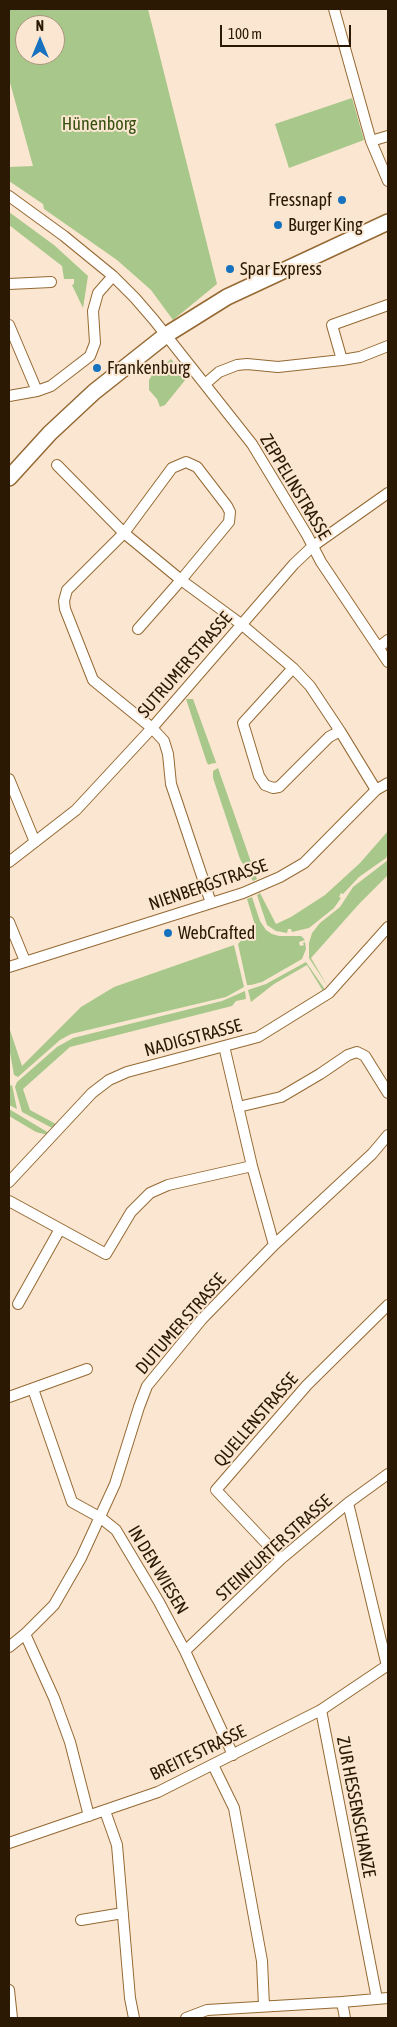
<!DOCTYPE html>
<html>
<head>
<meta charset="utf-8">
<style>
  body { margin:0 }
  #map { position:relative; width:397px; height:2027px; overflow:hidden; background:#fbe7d1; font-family:"Asap Condensed",sans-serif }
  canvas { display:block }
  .frame { position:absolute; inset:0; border:10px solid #2b1903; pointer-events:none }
  .north { position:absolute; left:15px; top:15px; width:50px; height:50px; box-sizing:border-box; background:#fbe7d1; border:1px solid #a8957f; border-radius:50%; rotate:0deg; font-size:14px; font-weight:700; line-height:20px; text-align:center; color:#2b1903 }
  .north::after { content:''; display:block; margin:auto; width:18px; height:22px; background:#1672bf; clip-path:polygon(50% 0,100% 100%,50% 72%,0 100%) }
  .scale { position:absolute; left:220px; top:25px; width:131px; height:22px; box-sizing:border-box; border:2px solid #2b1903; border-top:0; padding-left:6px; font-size:15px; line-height:18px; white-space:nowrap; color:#2b1903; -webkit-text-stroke:4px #fbe7d1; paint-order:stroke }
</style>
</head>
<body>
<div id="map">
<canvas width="397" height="2027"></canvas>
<div class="frame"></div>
<div class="north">N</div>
<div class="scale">100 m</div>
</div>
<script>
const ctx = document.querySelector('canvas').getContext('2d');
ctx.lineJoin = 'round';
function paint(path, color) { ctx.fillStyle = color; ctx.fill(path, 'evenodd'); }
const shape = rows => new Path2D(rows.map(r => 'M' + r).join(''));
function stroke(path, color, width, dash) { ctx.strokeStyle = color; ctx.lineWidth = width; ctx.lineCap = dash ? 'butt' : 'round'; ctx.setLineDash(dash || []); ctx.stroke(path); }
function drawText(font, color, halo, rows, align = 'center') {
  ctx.font = font + ' "Asap Condensed",sans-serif'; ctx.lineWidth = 4; ctx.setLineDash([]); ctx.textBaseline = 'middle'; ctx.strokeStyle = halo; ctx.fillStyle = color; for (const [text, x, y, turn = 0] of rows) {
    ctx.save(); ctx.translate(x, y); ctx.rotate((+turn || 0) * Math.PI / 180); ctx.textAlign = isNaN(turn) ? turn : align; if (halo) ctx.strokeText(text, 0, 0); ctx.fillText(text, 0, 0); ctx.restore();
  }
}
paint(shape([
  [9,9,148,9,217,284,173,320,151,290,117,260,44,209,43,204,9,181,9,167,33,166,9,79],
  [25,25,55,25,55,55,25,55],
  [352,98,364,140,289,168,275,124],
  [9,212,54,245,88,276,83,308,72,285,74,284,74,279,64,279,62,266,9,225],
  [171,359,186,379,165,405,160,407,157,399,149,390,149,380,152,375],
  [186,699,193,699,217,765,216,763,210,764,209,765,207,763],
  [218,768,257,879,253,881,240,859,213,778,213,771],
  [388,831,388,854,386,858,359,877,343,894,341,893,339,897,341,898,334,908,309,928,292,932,291,929,288,929,287,933,276,931,267,925,257,895,260,893,276,924,291,917,325,895,360,863],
  [388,860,388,875,359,904,311,958,328,987,309,958,309,943,312,933,320,923,340,907,353,887],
  [252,897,260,921,266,930,272,934,279,936,301,936,305,940,299,942,300,946,304,945,303,943,305,942,306,949,302,959,262,982,251,985,247,985,238,944,255,925,247,899],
  [234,945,244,987,226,997,71,1034,60,1040,18,1077,14,1075,9,1047,9,1027,22,1066,81,1007,114,987],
  [306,962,326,991,323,991,307,965,274,984,251,1002,248,990,266,984],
  [245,991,246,999,236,1001,232,1006,70,1047,23,1089,30,1110,56,1124,54,1129,22,1112,15,1087,17,1082,57,1047,73,1038,222,1001],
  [12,1085,17,1109,9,1105,9,1086],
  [9,1109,49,1133,48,1135,36,1132,9,1116]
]), '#a8c78a');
const street = shape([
  [334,9,371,141,388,181],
  [371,141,388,136],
  [9,196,64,236,113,276,135,298,154,320,252,444,307,535,321,562,388,662],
  [9,284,51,282],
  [9,325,37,391],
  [342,360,332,325,388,305],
  [205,384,219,372,237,365,247,364,278,367,342,360,360,357,388,346],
  [9,396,37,391,51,386,90,356,95,343,93,311,98,293,113,276],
  [57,465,124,533,181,580,241,624,293,668,310,686,340,731,376,790],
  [138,629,181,580,229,522,230,512,227,506,197,467,186,462,172,468,124,533,67,590,64,601,65,609,93,680,152,728,164,741,168,754,171,784,211,903],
  [379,647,388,640],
  [293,668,243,723,259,776,265,785,273,788,279,787,329,737,340,731],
  [9,779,35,842],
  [9,862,76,810,152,728,294,564,313,546,388,493],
  [9,922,25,961],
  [9,967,243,893,280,877,304,863,376,790,388,783],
  [224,1046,252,1166,274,1245],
  [238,1107,281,1097,320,1074,348,1055,357,1052,365,1056,388,1093],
  [9,1182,92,1093,109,1080,127,1072,258,1037,329,993,388,927],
  [9,1201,106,1254,131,1212,150,1193,168,1185,252,1166],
  [18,1304,60,1229],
  [33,1389,72,1502,101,1518,116,1530,159,1602,185,1651,233,1755],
  [9,1397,87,1369],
  [348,1503,387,1666],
  [281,1559,216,1490,307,1385,388,1305],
  [25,1634,54,1698,70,1742,89,1816],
  [9,1647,25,1634,54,1605,81,1558,115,1484,139,1407,147,1386,202,1319,274,1245,372,1154,388,1135],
  [185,1651,281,1559,348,1503,388,1474],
  [321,1710,377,1999],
  [213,1765,234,1808,262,1961,264,2006],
  [105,1811,117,1845,130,1998,134,2018],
  [9,1843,158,1792,321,1710,388,1665],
  [81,1920,123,1913],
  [9,1990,12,2018],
  [342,2002,345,2018],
  [186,2018,207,2010,342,2002,388,1998]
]);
const secondary = shape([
  [9,478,50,433,94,392,166,335,227,297,388,222]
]);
stroke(street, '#956933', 12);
stroke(secondary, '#956933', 18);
stroke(street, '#fff', 10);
stroke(secondary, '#fff', 15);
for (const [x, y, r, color] of [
  [342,200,5,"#1672bf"],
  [278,225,5,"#1672bf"],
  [230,269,5,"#1672bf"],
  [97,368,5,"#1672bf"],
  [168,933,5,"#1672bf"]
]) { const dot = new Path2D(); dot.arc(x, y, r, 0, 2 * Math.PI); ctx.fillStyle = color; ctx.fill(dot); stroke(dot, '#fbe7d1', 2); }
drawText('18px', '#365110', '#fbe7d1', [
  ["Hünenborg",99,124]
]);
drawText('18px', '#2b1903', '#fbe7d1', [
  ["Fressnapf",332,200,"right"],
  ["Burger King",288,225],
  ["Spar Express",240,269],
  ["Frankenburg",107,368],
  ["WebCrafted",178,933]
], 'left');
drawText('18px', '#2b1903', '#fbe7d1', [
  ["ZEPPELINSTRASSE",295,487,59],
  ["SUTRUMER STRASSE",185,665,-49],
  ["NIENBERGSTRASSE",208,885,-19],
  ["NADIGSTRASSE",193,1038,-15],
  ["DUTUMER STRASSE",181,1324,-49],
  ["QUELLENSTRASSE",256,1420,-49],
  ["STEINFURTER STRASSE",274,1548,-42],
  ["IN DEN WIESEN",158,1570,59],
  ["BREITE STRASSE",198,1753,-26],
  ["ZUR HESSENSCHANZE",356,1807,79]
]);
</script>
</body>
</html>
